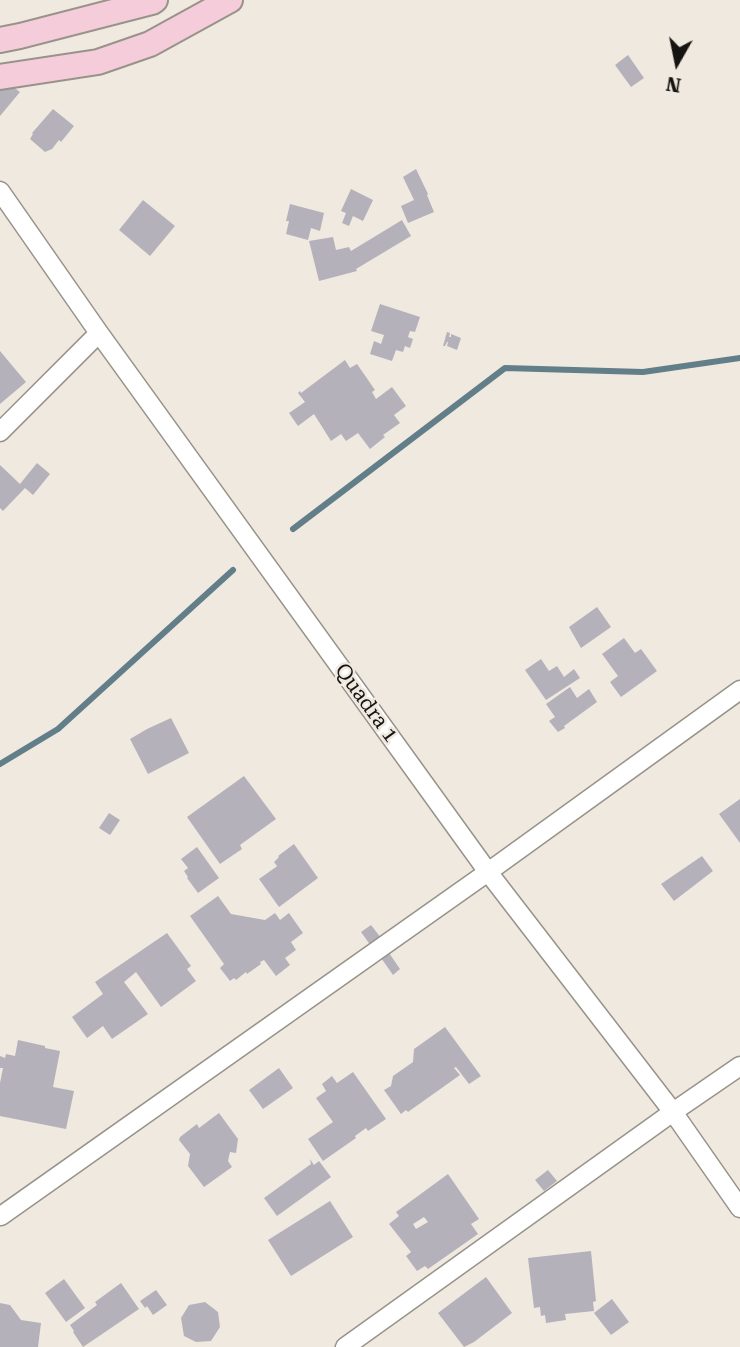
<!DOCTYPE html>
<html>
<head>
<meta charset="utf-8">
<style>
  body { margin:0 }
  #map { position:relative; width:740px; height:1347px; overflow:hidden; background:#f0e9e0; font-family:"Roboto Serif",serif }
  canvas { display:block }
  .north { position:absolute; left:642px; top:28px; width:70px; height:70px; -webkit-text-stroke:5px #f0e9e0; paint-order:stroke; rotate:189deg; font-size:19px; font-weight:700; line-height:28px; text-align:center; color:#161411 }
  .north::after { content:''; display:block; margin:auto; width:24px; height:32px; background:#161411; clip-path:polygon(50% 0,100% 100%,50% 72%,0 100%) }
</style>
</head>
<body>
<div id="map">
<canvas width="740" height="1347"></canvas>
<div class="north">N</div>
</div>
<script>
const ctx = document.querySelector('canvas').getContext('2d');
ctx.lineJoin = 'round';
const shape = rows => new Path2D(rows.map(r => 'M' + r).join(''));
function stroke(path, color, width, dash) { ctx.strokeStyle = color; ctx.lineWidth = width; ctx.lineCap = dash ? 'butt' : 'round'; ctx.setLineDash(dash || []); ctx.stroke(path); }
function paint(path, color) { ctx.fillStyle = color; ctx.fill(path, 'evenodd'); }
function drawText(font, color, halo, rows, align = 'center') {
  ctx.font = font + ' "Roboto Serif",serif'; ctx.lineWidth = 5; ctx.setLineDash([]); ctx.textBaseline = 'middle'; ctx.strokeStyle = halo; ctx.fillStyle = color; for (const [text, x, y, turn = 0] of rows) {
    ctx.save(); ctx.translate(x, y); ctx.rotate((+turn || 0) * Math.PI / 180); ctx.textAlign = isNaN(turn) ? turn : align; if (halo) ctx.strokeText(text, 0, 0); ctx.fillText(text, 0, 0); ctx.restore();
  }
}
stroke(shape([
  [293,529,505,368,643,372,740,358],
  [0,764,58,729,233,570]
]), '#627e89', 6);
paint(shape([
  [628,55,644,78,631,87,615,65],
  [0,77,20,92,0,116],
  [53,109,74,126,61,142,59,140,52,149,45,152,30,139,33,134,32,133],
  [416,169,428,194,427,195,434,212,408,223,401,206,414,200,403,177],
  [351,189,373,200,363,221,353,216,349,226,342,223,346,213,341,211],
  [143,200,175,226,150,256,119,230],
  [290,204,324,213,320,231,311,228,308,240,286,234,289,221,286,221],
  [402,220,411,236,356,269,357,271,319,281,309,241,333,237,336,250,349,247,351,251],
  [380,304,420,317,415,332,410,331,408,337,413,339,410,348,405,346,403,352,396,350,392,361,370,354,374,341,381,344,384,335,371,331],
  [447,332,450,333,449,337,451,337,451,334,461,338,457,350,447,346,448,342,447,342,445,346,443,346],
  [0,351,26,382,0,404],
  [345,360,350,368,357,364,375,390,372,392,376,399,392,387,406,406,394,415,400,423,383,435,385,437,370,449,358,433,346,441,341,434,331,441,314,414,298,426,289,413,305,402,298,393,300,391,301,393],
  [37,463,50,474,33,495,25,488,3,511,0,508,0,465,20,484],
  [597,607,611,627,581,648,569,627],
  [624,638,635,653,641,649,657,671,621,697,610,682,618,676,602,654],
  [541,659,549,671,557,666,564,677,574,669,580,678,546,700,525,670],
  [570,687,577,698,589,689,597,702,564,726,565,728,558,732,549,721,555,717,546,704],
  [171,718,189,753,148,774,130,739,147,729],
  [244,776,276,819,240,845,242,849,220,864,187,817],
  [740,799,740,843,719,814],
  [109,813,120,820,110,835,99,828],
  [294,844,318,878,279,907,259,879,276,867,277,866,274,862,279,857,278,856],
  [197,847,219,878,198,893,187,878,188,877,184,871,188,868,181,859],
  [702,856,713,871,674,901,661,884],
  [218,896,231,914,265,920,275,913,280,920,289,913,303,933,291,942,296,950,285,958,290,965,276,976,264,960,260,962,261,964,247,974,246,972,236,980,234,978,230,981,220,968,224,964,190,916],
  [371,925,381,938,371,946,361,932],
  [167,933,191,966,187,969,196,981,161,1007,136,972,124,982,148,1014,112,1039,103,1026,87,1038,72,1017,103,994,95,982],
  [387,950,400,969,393,975,379,955],
  [445,1027,481,1076,469,1084,456,1067,454,1068,460,1075,408,1112,406,1110,401,1114,384,1090,391,1086,393,1076,413,1062,414,1049],
  [18,1040,45,1046,45,1048,60,1051,53,1087,74,1091,66,1129,0,1116,0,1083,3,1068,0,1068,0,1056,5,1058,6,1054,15,1056],
  [279,1068,293,1088,263,1109,249,1090],
  [353,1072,386,1119,368,1131,366,1128,355,1136,356,1138,323,1161,308,1139,333,1122,316,1098,326,1091,322,1084,332,1076,337,1083],
  [219,1113,238,1139,236,1153,230,1152,228,1161,232,1167,204,1187,188,1166,190,1154,179,1140,180,1137,197,1124,199,1128],
  [310,1159,314,1165,319,1161,331,1177,277,1216,264,1198,311,1164],
  [548,1170,557,1181,544,1191,535,1180],
  [448,1174,479,1219,471,1224,478,1234,428,1269,425,1266,417,1271,406,1256,411,1252,389,1224,399,1216,396,1212],
  [424,1217,428,1222,416,1229,413,1224],
  [330,1201,353,1237,291,1276,268,1240],
  [591,1251,596,1301,593,1302,594,1311,565,1314,566,1320,546,1323,545,1315,541,1316,540,1307,534,1308,528,1258],
  [486,1277,512,1313,474,1342,464,1347,438,1313],
  [64,1279,85,1308,66,1322,45,1293],
  [121,1283,139,1309,83,1347,73,1332,74,1331,70,1325,97,1305,95,1302],
  [156,1290,167,1305,153,1315,147,1306,145,1308,140,1301],
  [612,1299,629,1322,611,1335,594,1313],
  [205,1302,218,1312,220,1327,211,1341,196,1342,184,1336,181,1318,189,1305],
  [0,1303,10,1305,21,1320,41,1323,38,1347,0,1347]
]), '#b4b1bb');
const street = shape([
  [0,191,99,333,488,872,673,1112,740,1208],
  [0,432,99,333],
  [1,1216,488,872,740,690],
  [345,1347,673,1112,740,1066]
]);
const secondary = shape([
  [0,40,20,36,152,2,155,0],
  [0,77,98,62,150,44,230,0]
]);
stroke(street, '#98938a', 21);
stroke(secondary, '#98938a', 28);
stroke(street, '#fff', 18);
stroke(secondary, '#f5cdda', 24);
drawText('21px', '#161411', '#f0e9e0', [
  ["Quadra 1",366,703,54]
]);
</script>
</body>
</html>
